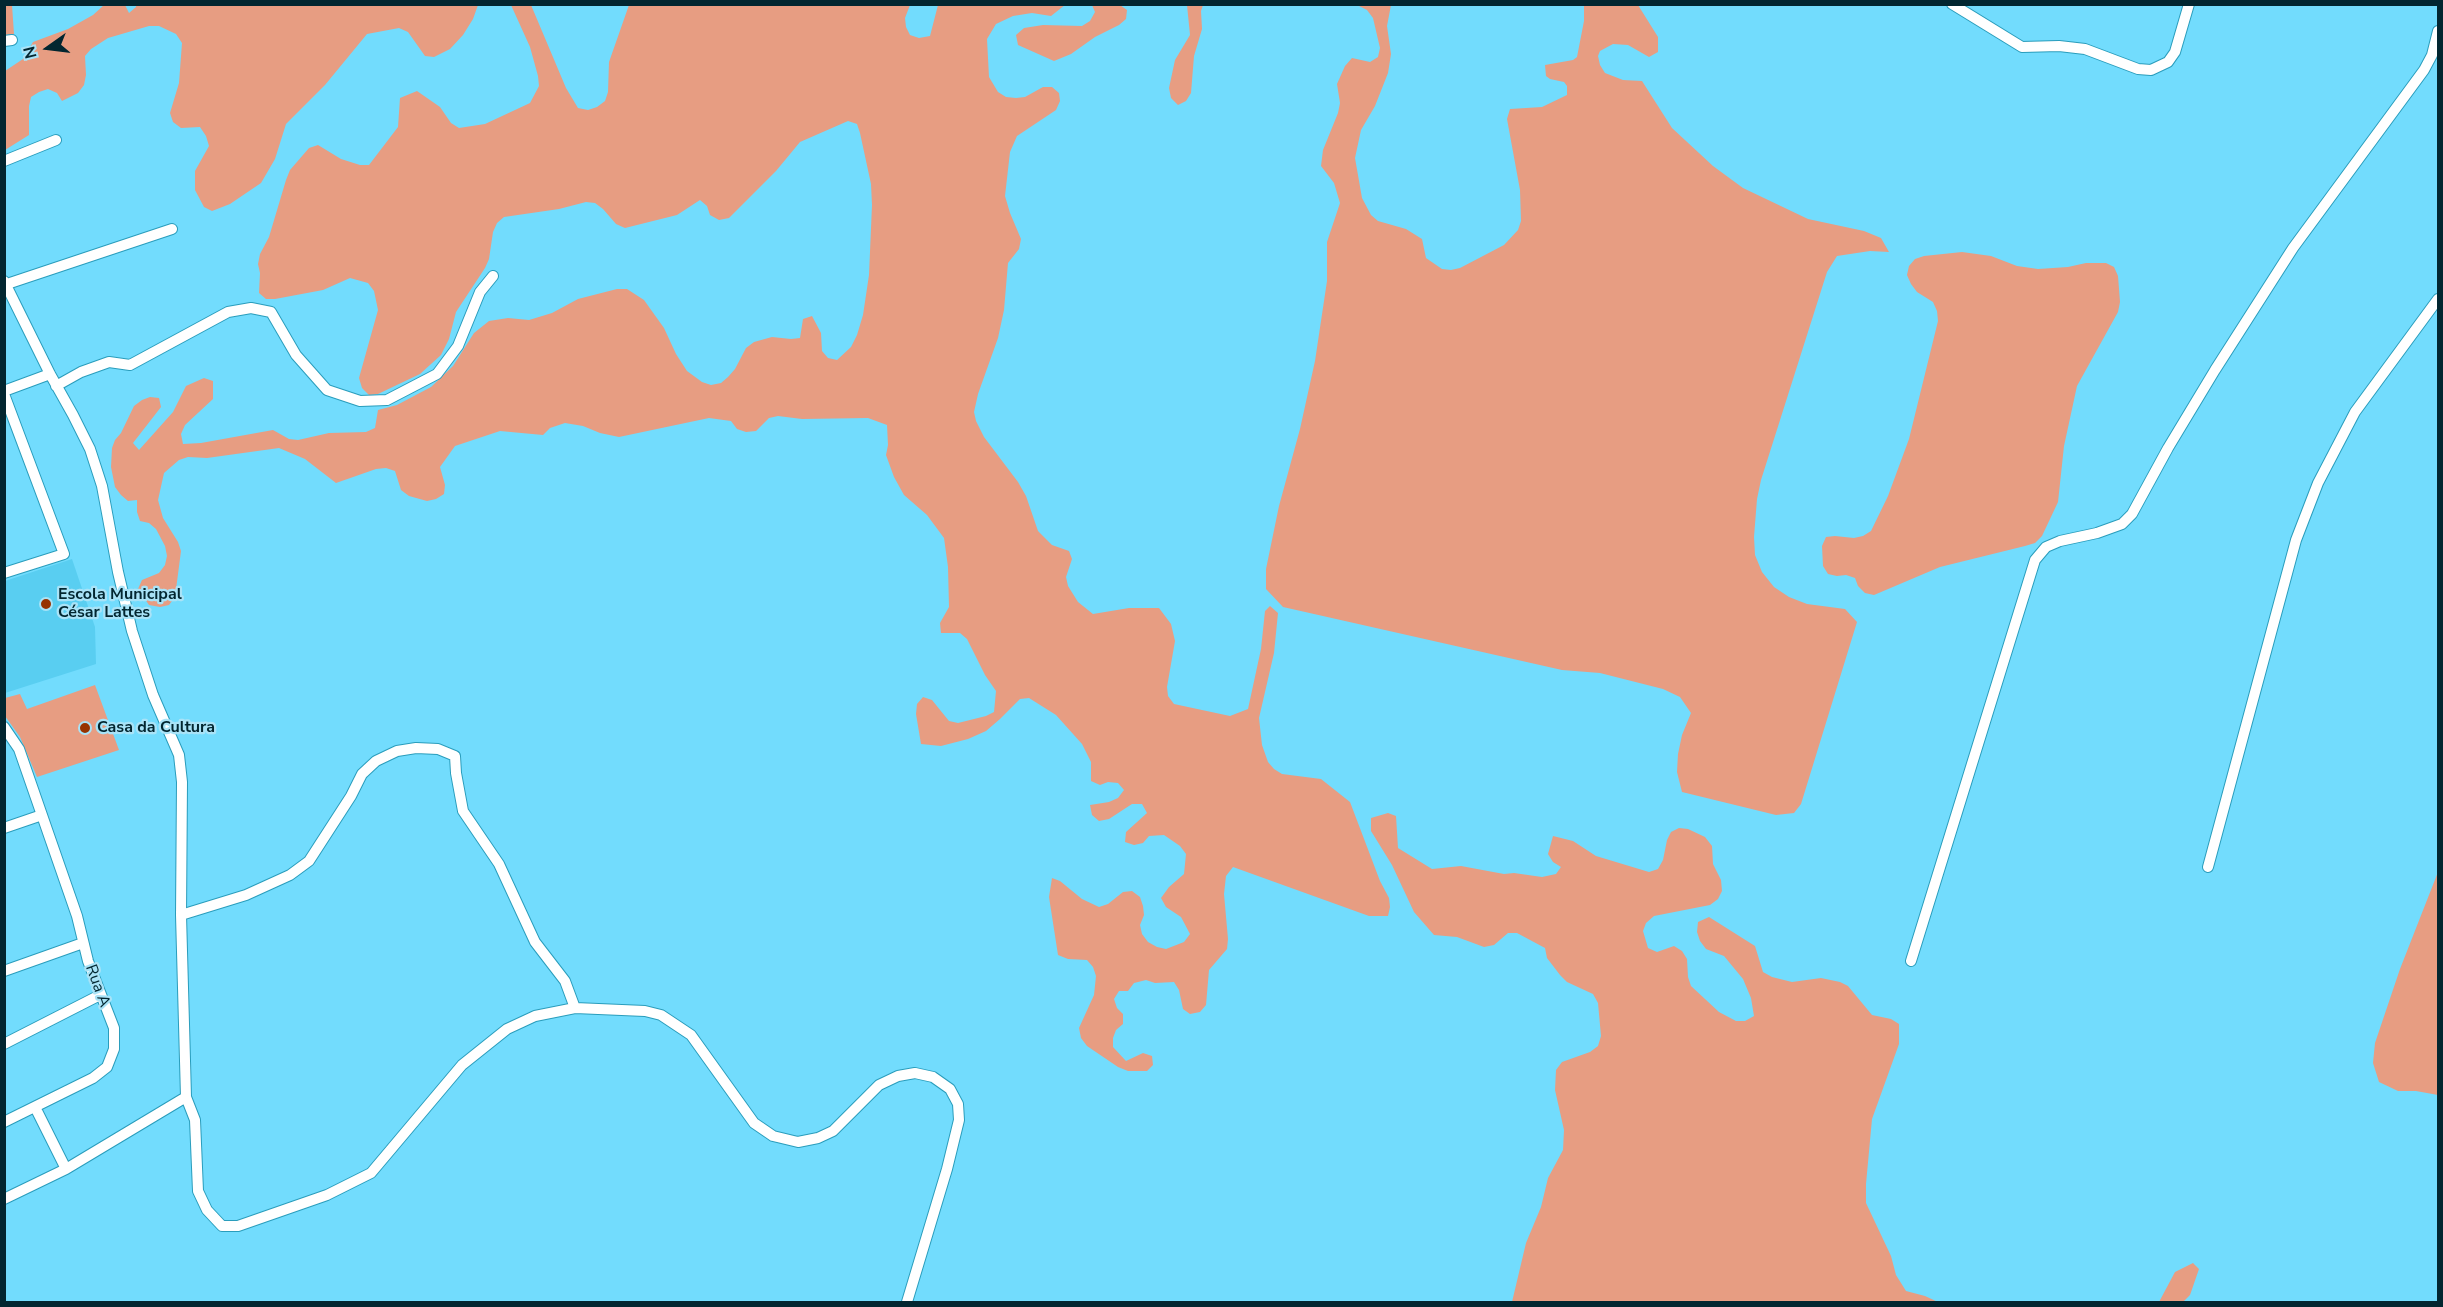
<!DOCTYPE html>
<html>
<head>
<meta charset="utf-8">
<style>
  body { margin:0 }
  #map { position:relative; width:2443px; height:1307px; overflow:hidden; background:#72dcfd; font-family:"Nunito Sans",sans-serif }
  canvas { display:block }
  .frame { position:absolute; inset:0; border:6px solid #022630; pointer-events:none }
  .north { position:absolute; left:18px; top:18px; width:60px; height:60px; -webkit-text-stroke:4px #a9e3f7; paint-order:stroke; rotate:256deg; font-size:16px; font-weight:700; line-height:24px; text-align:center; color:#022630 }
  .north::after { content:''; display:block; margin:auto; width:21px; height:27px; background:#022630; clip-path:polygon(50% 0,100% 100%,50% 72%,0 100%) }
</style>
</head>
<body>
<div id="map">
<canvas width="2443" height="1307"></canvas>
<div class="frame"></div>
<div class="north">N</div>
</div>
<script>
const ctx = document.querySelector('canvas').getContext('2d');
ctx.lineJoin = 'round';
function paint(path, color) { ctx.fillStyle = color; ctx.fill(path, 'evenodd'); }
const shape = rows => new Path2D(rows.map(r => 'M' + r).join(''));
function stroke(path, color, width, dash) { ctx.strokeStyle = color; ctx.lineWidth = width; ctx.lineCap = dash ? 'butt' : 'round'; ctx.setLineDash(dash || []); ctx.stroke(path); }
function drawText(font, color, halo, rows, align = 'center') {
  ctx.font = font + ' "Nunito Sans",sans-serif'; ctx.lineWidth = 4.5; ctx.setLineDash([]); ctx.textBaseline = 'middle'; ctx.strokeStyle = halo; ctx.fillStyle = color; for (const [text, x, y, turn = 0] of rows) {
    ctx.save(); ctx.translate(x, y); ctx.rotate((+turn || 0) * Math.PI / 180); ctx.textAlign = isNaN(turn) ? turn : align; if (halo) ctx.strokeText(text, 0, 0); ctx.fillText(text, 0, 0); ctx.restore();
  }
}
paint(shape([
  [72,559,95,627,96,664,5,693,5,581]
]), '#59cef1');
paint(shape([
  [5,4,12,5,14,34,5,35],
  [136,5,136,4,478,5,473,19,463,35,450,49,434,57,425,56,408,32,399,28,367,34,325,85,286,124,275,159,261,183,230,204,212,211,204,207,195,190,195,171,209,146,206,136,200,127,181,128,173,122,170,113,179,83,182,43,176,34,159,26,149,26,108,38,91,49,85,56,86,75,84,85,78,93,62,101,57,93,48,89,39,92,31,97,29,106,29,135,5,150,5,71,23,59,33,42,68,29,93,15,104,5,125,5,129,13,136,7],
  [511,5,531,5,566,88,578,108,588,110,597,107,605,101,608,92,609,62,629,5,910,5,905,18,906,27,910,35,919,38,930,36,938,5,1065,5,1051,16,1032,13,1013,16,996,24,987,39,989,77,998,92,1006,97,1016,98,1025,97,1043,87,1052,87,1059,93,1060,101,1056,110,1017,136,1010,152,1005,196,1010,213,1021,239,1019,249,1008,263,1004,310,998,338,978,394,974,412,976,421,984,437,1018,482,1026,496,1038,531,1052,545,1069,551,1072,559,1066,577,1068,586,1078,602,1093,614,1129,608,1159,608,1171,624,1175,641,1167,687,1168,696,1174,704,1230,716,1248,709,1261,649,1265,611,1270,606,1278,613,1274,653,1259,718,1262,745,1268,762,1274,769,1282,774,1321,779,1350,802,1380,881,1389,898,1390,907,1388,916,1369,916,1233,867,1226,876,1224,894,1228,939,1227,949,1209,970,1206,1005,1200,1012,1190,1014,1183,1009,1179,990,1174,982,1155,983,1146,980,1134,983,1128,991,1119,991,1114,999,1117,1008,1123,1014,1123,1024,1116,1030,1113,1038,1113,1047,1126,1061,1143,1053,1152,1056,1153,1065,1147,1071,1128,1071,1118,1067,1087,1046,1081,1038,1079,1028,1094,995,1096,976,1093,967,1087,960,1068,959,1058,955,1049,897,1052,878,1060,881,1082,899,1099,907,1108,904,1123,892,1132,891,1140,897,1143,906,1144,915,1140,925,1142,934,1148,942,1157,947,1166,949,1184,942,1190,934,1181,917,1166,907,1161,898,1169,887,1184,874,1186,854,1180,846,1164,835,1149,836,1143,843,1134,845,1125,842,1126,832,1147,813,1142,804,1132,804,1109,819,1099,821,1092,815,1090,805,1109,802,1118,798,1124,790,1118,783,1108,782,1100,785,1091,781,1091,762,1082,744,1056,715,1029,698,1020,699,1000,719,986,731,968,739,941,746,921,744,916,714,917,704,923,697,932,700,949,721,958,723,986,716,994,712,996,691,985,675,967,639,960,633,941,633,940,623,949,607,948,567,944,538,927,515,904,495,894,477,886,455,888,445,887,425,868,418,802,419,778,416,769,418,756,431,746,432,737,429,731,421,709,418,619,437,600,433,583,426,565,423,550,428,543,435,500,431,455,446,440,467,445,485,444,494,436,499,427,501,409,496,401,490,395,471,386,468,376,469,336,483,305,459,279,448,207,458,188,457,179,460,164,473,158,500,163,518,178,542,181,551,175,597,169,605,160,607,149,605,138,589,142,580,159,573,165,565,167,556,165,546,156,529,149,523,140,521,137,512,137,500,128,501,121,495,115,487,111,467,112,448,115,440,121,433,134,406,142,400,150,397,159,398,161,407,133,443,139,450,173,412,186,386,204,378,213,381,213,399,185,425,181,434,183,444,201,443,273,430,289,439,298,440,329,433,366,432,375,428,378,410,397,405,431,387,453,366,474,333,489,321,508,318,529,320,552,313,578,299,617,289,627,289,644,300,664,328,676,354,687,371,702,382,711,385,721,383,728,377,735,369,746,348,754,342,772,337,791,339,800,338,803,319,812,316,821,333,822,351,828,358,837,360,851,347,857,335,863,315,869,275,872,205,871,184,860,133,857,124,848,121,800,142,776,171,729,218,719,220,710,215,707,206,700,200,677,215,625,228,616,224,603,209,595,203,586,202,559,209,504,217,497,223,493,232,489,259,485,268,456,312,449,339,441,355,420,374,378,394,369,395,362,388,359,378,378,310,374,291,368,283,350,278,323,290,275,299,266,299,259,293,260,273,258,264,260,254,269,237,286,180,290,170,309,148,318,145,341,159,360,165,369,165,398,127,400,98,417,91,440,107,451,123,459,128,485,124,530,103,539,86,538,76,530,47],
  [1092,5,1120,5,1127,10,1126,19,1119,25,1095,37,1071,54,1054,61,1018,45,1016,35,1024,28,1043,25,1082,26,1090,21,1095,12],
  [1187,5,1203,5,1201,11,1202,29,1194,56,1191,93,1186,101,1178,105,1171,98,1169,88,1175,60,1190,35],
  [1357,5,1391,5,1387,26,1391,54,1388,73,1375,106,1361,130,1355,158,1362,198,1371,215,1378,221,1406,229,1422,239,1426,258,1442,269,1451,270,1460,268,1504,245,1518,230,1521,221,1520,190,1507,119,1510,109,1542,107,1567,95,1567,86,1564,82,1550,79,1546,76,1545,65,1573,60,1577,57,1584,21,1584,4,1638,5,1658,37,1658,52,1649,57,1628,45,1613,44,1600,51,1598,56,1600,65,1605,73,1623,80,1642,81,1672,128,1713,166,1743,188,1808,219,1864,231,1881,238,1889,252,1870,251,1837,256,1827,272,1761,480,1757,499,1754,537,1755,555,1762,572,1774,587,1789,597,1807,604,1845,609,1857,622,1801,804,1794,813,1776,815,1682,792,1677,772,1678,754,1682,735,1691,713,1680,697,1663,689,1600,673,1562,670,1283,607,1266,589,1266,569,1279,506,1300,429,1315,361,1327,281,1327,242,1340,203,1334,183,1321,166,1323,150,1338,113,1340,103,1337,84,1345,66,1352,58,1370,62,1378,57,1380,48,1373,18,1367,10],
  [1962,252,1991,256,2017,266,2038,269,2068,267,2086,263,2106,263,2114,267,2118,276,2120,302,2118,312,2077,386,2064,446,2058,502,2042,536,2035,543,2025,546,1940,567,1874,595,1865,593,1858,586,1855,578,1846,575,1837,576,1828,574,1823,566,1822,546,1826,537,1835,536,1854,538,1863,536,1871,531,1888,496,1909,439,1938,321,1937,311,1933,302,1917,292,1911,284,1907,275,1909,266,1915,259,1924,256],
  [95,685,119,750,37,777,20,737,5,716,5,698,20,694,27,709],
  [1388,813,1396,816,1398,848,1432,869,1461,866,1504,874,1514,873,1542,877,1556,874,1561,867,1553,862,1548,854,1553,836,1573,841,1596,856,1649,872,1658,869,1663,860,1667,840,1671,832,1679,828,1688,829,1705,837,1712,846,1713,864,1721,880,1722,891,1718,899,1710,905,1654,916,1646,923,1643,931,1648,948,1657,952,1674,946,1682,951,1687,959,1688,977,1691,986,1719,1012,1736,1021,1745,1021,1754,1016,1751,998,1743,979,1724,956,1706,949,1700,941,1697,932,1698,922,1709,917,1755,946,1763,972,1772,977,1792,982,1821,978,1840,982,1848,986,1872,1015,1891,1019,1899,1024,1899,1044,1872,1119,1866,1184,1866,1203,1891,1256,1896,1275,1906,1291,1925,1296,1938,1302,1512,1302,1526,1243,1541,1207,1548,1178,1563,1150,1564,1130,1555,1090,1556,1070,1562,1062,1590,1052,1598,1046,1601,1036,1598,1003,1593,994,1567,982,1560,975,1547,958,1545,948,1517,933,1508,933,1494,945,1484,947,1457,937,1434,935,1414,912,1392,865,1371,831,1371,818],
  [2438,872,2438,1095,2416,1091,2398,1091,2379,1082,2373,1063,2375,1043,2400,969],
  [2193,1263,2199,1269,2190,1295,2183,1302,2159,1302,2175,1272]
]), '#e79d82');
const minor = shape([
  [1952,4,2022,47,2059,46,2085,49,2138,69,2151,70,2168,62,2175,52,2189,4],
  [4,41,12,40],
  [4,161,56,140],
  [4,281,50,374,73,415,90,449,102,486,118,572,132,631,153,695,179,755,182,782,181,915,186,1097,66,1169,4,1199],
  [4,285,172,229],
  [56,386,81,372,109,362,130,365,228,312,251,308,271,312,296,355,327,390,360,401,387,400,437,374,458,346,480,292,493,276],
  [4,391,50,374],
  [4,394,64,554,4,573],
  [4,727,19,749,77,916,88,961,114,1028,114,1049,107,1067,93,1078,4,1122],
  [4,828,42,815],
  [2208,867,2296,540,2318,483,2355,412,2438,299],
  [181,915,246,895,290,875,309,861,351,796,362,774,376,761,397,751,416,748,438,749,455,756,456,773,463,811,499,864,535,942,565,981,575,1008],
  [1911,961,2035,560,2046,547,2060,541,2097,533,2122,524,2132,514,2168,448,2215,370,2293,248,2424,70,2432,55,2438,31],
  [4,971,83,943],
  [4,1044,100,995],
  [186,1097,195,1120,198,1191,207,1210,222,1226,238,1226,327,1195,371,1173,462,1065,507,1029,535,1016,575,1008,645,1011,661,1015,691,1035,754,1123,773,1136,798,1142,818,1138,833,1131,879,1085,898,1076,915,1073,933,1077,950,1089,958,1104,959,1120,947,1169,907,1302],
  [35,1107,66,1169]
]);
stroke(minor, '#2a9dbc', 12);
stroke(minor, '#fff', 10);
for (const [x, y, r, color] of [
  [46,604,6,"#973300"],
  [85,728,6,"#973300"]
]) { const dot = new Path2D(); dot.arc(x, y, r, 0, 2 * Math.PI); ctx.fillStyle = color; ctx.fill(dot); stroke(dot, '#a9e3f7', 2); }
drawText('bold 16px', '#022630', '#a9e3f7', [
  ["Escola Municipal",58,595],
  ["César Lattes",58,613],
  ["Casa da Cultura",97,728]
], 'left');
drawText('16px', '#022630', '#a9e3f7', [
  ["Rua A",97,986,70]
]);
</script>
</body>
</html>
